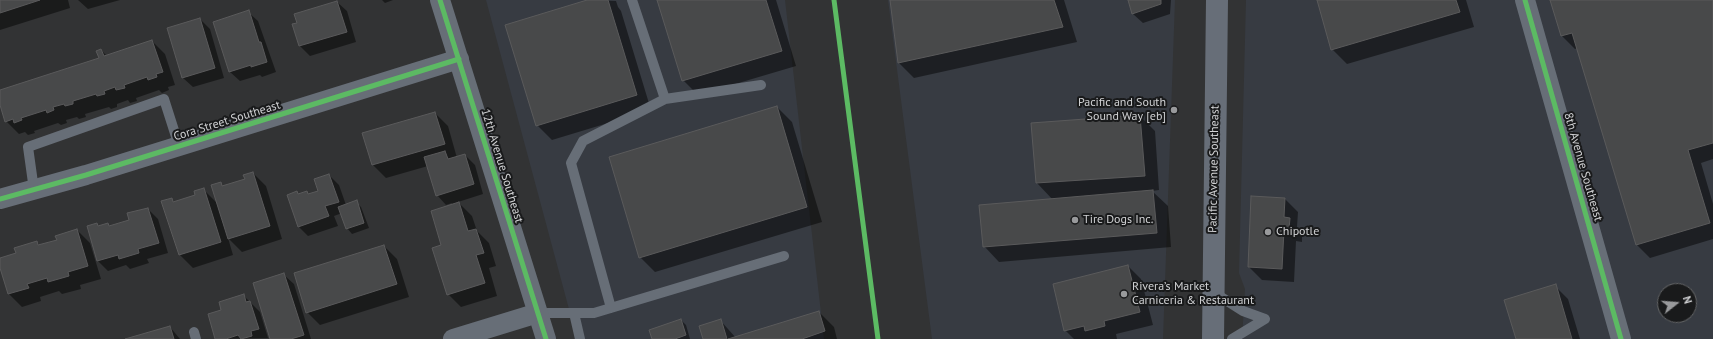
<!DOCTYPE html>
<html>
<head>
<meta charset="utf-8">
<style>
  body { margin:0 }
  #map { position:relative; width:1713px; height:339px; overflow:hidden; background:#323334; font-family:"PT Sans",sans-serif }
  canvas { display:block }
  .north { position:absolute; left:1657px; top:283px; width:40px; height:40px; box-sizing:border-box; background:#191a1b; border:1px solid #636465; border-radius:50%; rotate:73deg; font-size:11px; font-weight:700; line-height:16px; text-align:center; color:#d1d2d4 }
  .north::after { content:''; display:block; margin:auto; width:14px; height:18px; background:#999a9c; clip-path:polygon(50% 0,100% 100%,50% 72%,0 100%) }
</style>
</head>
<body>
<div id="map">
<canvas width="1713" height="339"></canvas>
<div class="north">N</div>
</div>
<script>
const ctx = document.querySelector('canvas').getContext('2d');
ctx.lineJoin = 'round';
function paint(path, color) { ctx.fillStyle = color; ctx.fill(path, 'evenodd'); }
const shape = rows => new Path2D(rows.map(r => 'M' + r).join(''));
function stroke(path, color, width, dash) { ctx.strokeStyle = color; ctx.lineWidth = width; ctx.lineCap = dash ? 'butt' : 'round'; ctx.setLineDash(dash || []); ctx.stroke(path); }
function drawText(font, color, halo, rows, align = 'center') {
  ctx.font = font + ' "PT Sans",sans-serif'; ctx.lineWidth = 4; ctx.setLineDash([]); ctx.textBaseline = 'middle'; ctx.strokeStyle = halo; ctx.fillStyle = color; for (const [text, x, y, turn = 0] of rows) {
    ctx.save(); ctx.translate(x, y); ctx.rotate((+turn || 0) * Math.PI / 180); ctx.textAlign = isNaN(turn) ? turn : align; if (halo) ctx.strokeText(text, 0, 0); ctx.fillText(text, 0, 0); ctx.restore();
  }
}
paint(shape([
  [486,0,785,0,824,339,577,339],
  [888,0,1175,0,1163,339,932,339],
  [1246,0,1713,0,1713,339,1242,339,1245,289,1239,273],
  [1665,291,1689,291,1689,315,1665,315]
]), '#373b42');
paint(shape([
  [0,0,68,0,70,8,0,30],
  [78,0,120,0,88,9],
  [382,0,393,0,385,3],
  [590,0,616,1,618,7,621,11,651,110,552,140,537,125],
  [658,0,776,0,796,66,698,95,683,80],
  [891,0,1064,0,1077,42,914,78,899,63],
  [1129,0,1171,0,1170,14,1143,23,1133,14],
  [1318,0,1466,0,1474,27,1347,64,1332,49],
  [1552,0,1713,0,1713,159,1701,163,1713,204,1713,239,1650,258,1637,245,1578,48,1575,49,1562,36],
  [337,2,347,11,356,42,310,56,300,46,293,25],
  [248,12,258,21,276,72,262,77,260,75,240,81,230,72],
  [200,19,210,29,224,78,193,87,183,78,169,29],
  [152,41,165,54,175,85,168,87,169,90,162,93,159,90,136,98,137,101,130,103,128,100,117,104,117,107,111,109,109,107,85,114,86,117,79,119,77,117,66,120,67,123,61,125,58,123,34,131,35,133,28,135,25,132,19,134,6,121,0,102,0,91,100,58,101,50,107,56],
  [777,107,792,122,822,222,655,272,640,257],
  [435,113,448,126,457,158,465,155,475,165,483,194,458,202,472,216,477,231,489,243,496,266,489,268,497,296,461,307,448,294,443,245,452,203,446,205,437,195,428,166,386,178,373,165],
  [1140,116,1155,131,1159,190,1152,191,1168,206,1171,247,999,262,984,246,1053,200,1037,183],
  [253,173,266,186,282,239,242,252,228,238,233,255,193,268,180,255,171,199,175,203,197,196,203,189,217,203,220,183,223,187,246,179],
  [329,175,339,185,346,205,356,202,361,207,369,228,352,234,347,228,342,213,334,216,338,226,308,236,298,226,297,193,299,195,309,195,319,192],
  [1285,199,1298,212,1297,227,1302,232,1302,242,1296,241,1294,282,1262,280,1249,267],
  [148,209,158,219,168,253,147,259,149,263,130,269,126,265,108,271,98,261,97,224,99,226,107,224,110,226,130,220],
  [77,230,90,243,101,279,80,285,81,289,62,294,59,291,40,297,41,301,22,307,9,294,0,265,0,259,17,254,37,242,40,246,58,240],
  [384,246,397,259,409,297,320,325,307,312],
  [1128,266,1141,279,1153,325,1116,334,1117,339,1074,339,1065,330],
  [284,275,294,284,311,339,271,339],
  [1555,286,1568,299,1580,339,1517,339],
  [243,295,260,312,268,338,217,339,222,310],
  [819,312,834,327,837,339,705,339,720,320,736,338],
  [681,320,686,325,690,339,653,339],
  [170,327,180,339,129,339]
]), '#0007');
const building = shape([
  [0,0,40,0,0,13,0,0],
  [587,0,608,0,637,95,536,126,505,25,587,0],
  [657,0,766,0,782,51,682,81,657,0],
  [890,0,1054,0,1063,27,898,63,890,0],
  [1128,0,1161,0,1161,4,1132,14,1128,0],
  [1317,0,1456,0,1460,12,1331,50,1317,0],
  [1550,0,1713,0,1713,143,1688,150,1710,223,1636,245,1572,33,1561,36,1550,0],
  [337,1,347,32,299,46,292,24,297,23,294,14,337,1],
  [249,10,259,42,261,42,267,62,251,67,251,65,229,72,213,22,249,10],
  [200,18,215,68,182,78,167,28,200,18],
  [152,40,163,72,156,74,157,77,148,80,147,77,124,85,125,88,116,90,115,87,104,91,105,94,97,96,96,94,73,101,73,104,65,106,64,104,53,107,54,110,47,113,46,110,21,118,22,120,14,123,13,119,5,122,0,105,0,90,99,58,96,51,101,49,104,56,152,40],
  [777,106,807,207,639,258,609,157,777,106],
  [435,112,445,144,372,165,362,133,435,112],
  [1140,115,1145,176,1036,183,1031,123,1140,115],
  [445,151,448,159,465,154,474,184,436,196,424,157,445,151],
  [253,172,270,226,228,239,211,185,221,182,222,186,245,179,243,175,253,172],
  [329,174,339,202,325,206,329,216,298,227,287,195,297,191,298,194,307,191,308,194,318,191,314,179,329,174],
  [204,188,221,242,179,255,161,201,172,198,173,202,195,195,194,191,204,188],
  [1153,190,1157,233,983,247,979,205,1153,190],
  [1251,196,1285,198,1284,217,1290,218,1289,229,1284,229,1282,269,1248,267,1251,196],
  [357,200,364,223,346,229,338,207,357,200],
  [459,202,468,231,476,229,484,253,476,255,485,283,447,295,432,248,441,245,431,211,459,202],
  [148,208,159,243,138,249,139,253,119,259,118,255,97,261,87,226,97,223,98,226,108,223,109,226,129,220,127,213,148,208],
  [77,229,88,266,68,272,69,276,48,282,47,278,27,284,29,288,8,294,0,268,0,258,16,253,14,248,37,241,38,245,57,240,55,236,77,229],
  [384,245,397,284,306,313,294,273,384,245],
  [1128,265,1140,312,1104,321,1105,326,1085,331,1084,326,1064,331,1053,284,1128,265],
  [284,273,304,335,291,339,270,339,253,283,284,273],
  [1556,284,1572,339,1516,339,1504,300,1556,284],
  [244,294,246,302,250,301,259,329,251,331,252,336,241,339,238,335,226,339,215,339,208,314,221,310,219,302,244,294],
  [819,311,825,331,802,339,728,339,819,311],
  [681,319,686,335,675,339,652,339,649,330,681,319],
  [721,319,727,339,703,339,699,326,721,319],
  [170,326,174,339,125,339,170,326]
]);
paint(building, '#48494a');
stroke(building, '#5a5a5b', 1);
stroke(shape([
  [632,0,665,99],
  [34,190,28,147,164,99,179,146],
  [1213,292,1243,311,1265,319,1232,339],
  [611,308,571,163,583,141,665,99,761,85],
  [538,313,594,313,784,256],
  [574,313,580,339],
  [194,332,196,339]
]), '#676e77', 10);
stroke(shape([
  [440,0,546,339],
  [1525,0,1621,339],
  [0,199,86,175,459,59],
  [453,339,538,313]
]), '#676e77', 20);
stroke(shape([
  [1213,339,1217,0]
]), '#676e78', 22);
stroke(shape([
  [440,0,546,339],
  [834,0,878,339],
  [1525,0,1621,339],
  [0,199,86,175,459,59]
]), '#5cba63', 5);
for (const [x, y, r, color] of [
  [1174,110,4,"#999a9c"],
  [1075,220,4,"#999a9c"],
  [1268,232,4,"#999a9c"],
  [1124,294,4,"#999a9c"]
]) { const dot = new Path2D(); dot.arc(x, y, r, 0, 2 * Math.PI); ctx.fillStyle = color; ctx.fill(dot); stroke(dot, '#191a1b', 1.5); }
drawText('12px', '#d1d2d4', '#191a1b', [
  ["Pacific and South",1166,103,"right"],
  ["Sound Way [eb]",1166,117,"right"],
  ["Tire Dogs Inc.",1083,220],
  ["Chipotle",1276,232],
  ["Rivera’s Market",1132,287],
  ["Carniceria & Restaurant",1132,301]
], 'left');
drawText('12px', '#d1d2d4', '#191a1b', [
  ["Cora Street Southeast",227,121,-17],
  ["12th Avenue Southeast",502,166,73],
  ["8th Avenue Southeast",1583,167,74],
  ["Pacific Avenue Southeast",1214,169,-89]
]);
</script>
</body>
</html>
